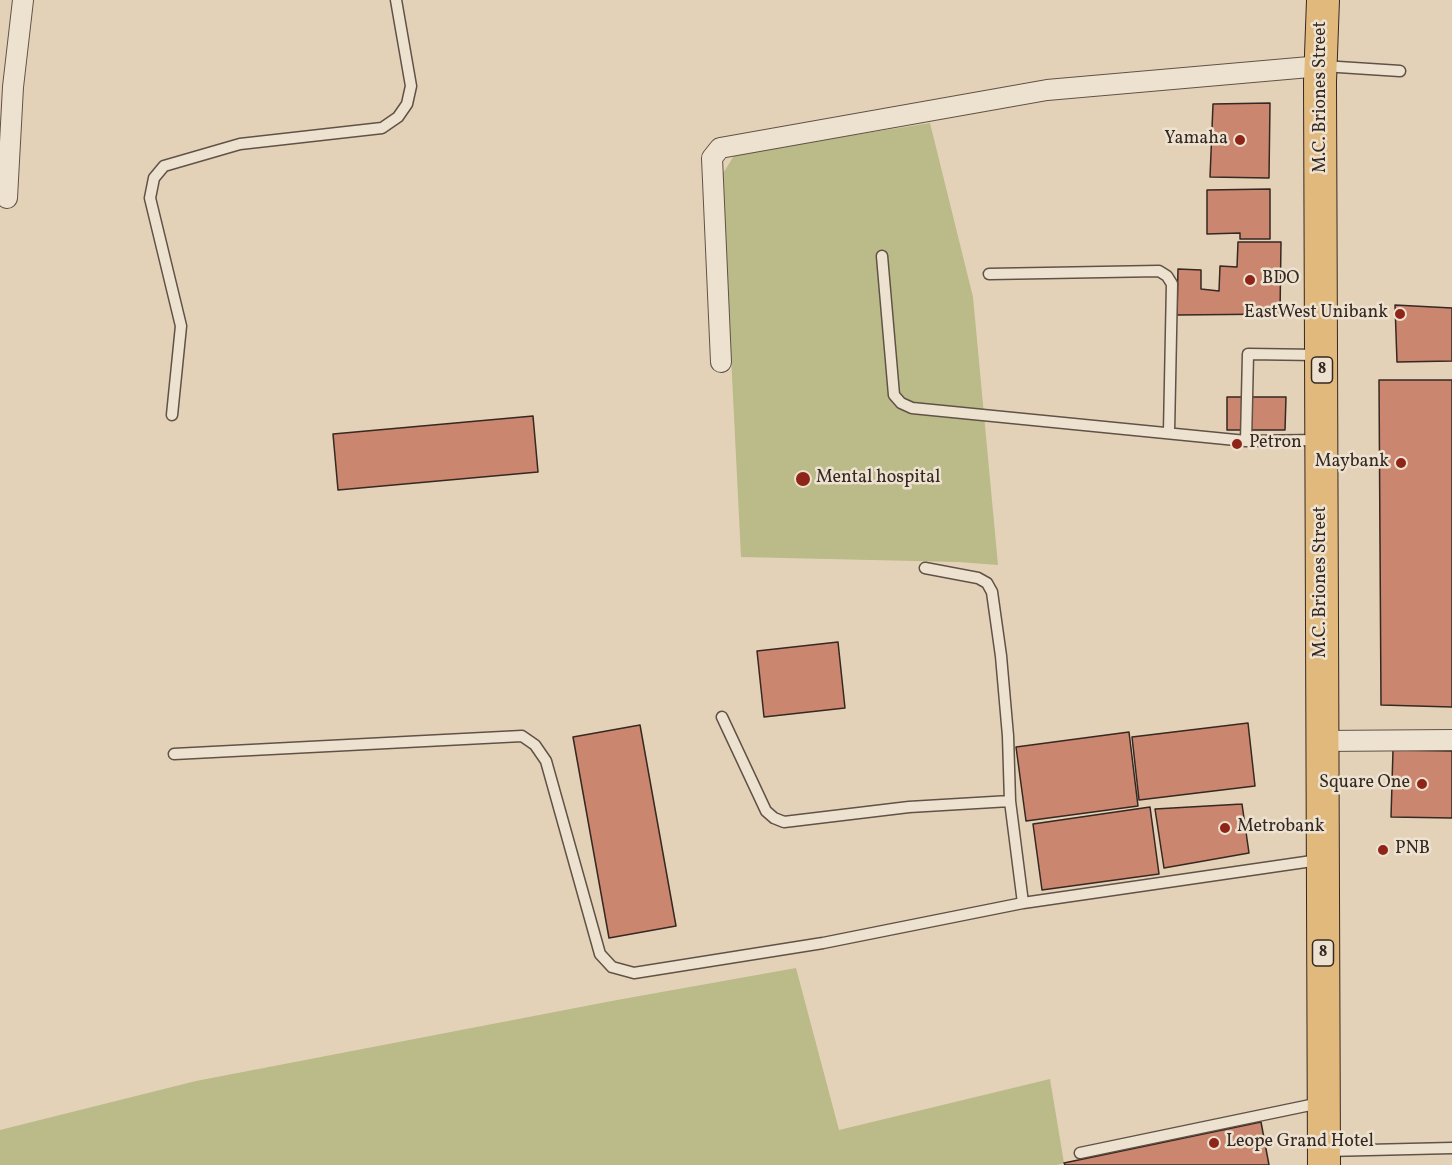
<!DOCTYPE html>
<html>
<head>
<meta charset="utf-8">
<style>
  body { margin:0 }
  canvas { display:block; background:#e3d2b7 }
</style>
</head>
<body>
<canvas width="1452" height="1165"></canvas>
<script>
const ctx = document.querySelector('canvas').getContext('2d');
ctx.lineJoin = 'round';
function paint(path, color) { ctx.fillStyle = color; ctx.fill(path, 'evenodd'); }
const shape = rows => new Path2D(rows.map(r => 'M' + r).join(''));
function stroke(path, color, width, dash) { ctx.strokeStyle = color; ctx.lineWidth = width; ctx.lineCap = dash ? 'butt' : 'round'; ctx.setLineDash(dash || []); ctx.stroke(path); }
function drawText(font, color, halo, rows, align = 'center') {
  ctx.font = font + ' Vollkorn,serif'; ctx.lineWidth = 5; ctx.setLineDash([]); ctx.textBaseline = 'middle'; ctx.strokeStyle = halo; ctx.fillStyle = color; for (const [text, x, y, turn = 0] of rows) {
    ctx.save(); ctx.translate(x, y); ctx.rotate((+turn || 0) * Math.PI / 180); ctx.textAlign = isNaN(turn) ? turn : align; if (halo) ctx.strokeText(text, 0, 0); ctx.fillText(text, 0, 0); ctx.restore();
  }
}
paint(shape([
  [930,123,973,297,998,565,958,562,741,557,722,175,735,154],
  [796,968,839,1130,1050,1079,1064,1163,1057,1165,0,1165,0,1130,196,1081,617,1000]
]), '#bbba89');
const building = shape([
  [1270,103,1269,178,1210,177,1213,104,1270,103],
  [1270,189,1270,239,1240,239,1240,233,1207,234,1207,190,1270,189],
  [1238,242,1281,242,1280,314,1177,315,1178,269,1201,270,1201,289,1219,291,1220,266,1237,267,1238,242],
  [1395,305,1452,308,1452,361,1397,362,1395,305],
  [1379,380,1452,380,1452,707,1381,705,1379,380],
  [1227,397,1286,397,1285,430,1227,430,1227,397],
  [533,416,538,472,338,490,333,434,533,416],
  [838,642,845,708,764,717,757,651,838,642],
  [1248,723,1255,786,1139,800,1132,737,1248,723],
  [640,725,676,926,609,938,573,737,640,725],
  [1129,732,1138,806,1026,821,1016,747,1129,732],
  [1393,750,1452,751,1452,818,1391,817,1393,750],
  [1242,804,1249,853,1164,868,1155,809,1242,804],
  [1150,807,1159,874,1042,890,1033,824,1150,807],
  [1261,1122,1269,1165,1065,1165,1064,1163,1261,1122]
]);
paint(building, '#ca866e');
stroke(building, '#362822', 1.5);
const service = shape([
  [1323,66,1400,71],
  [882,256,894,395,901,403,912,408,1246,441,1318,440],
  [989,274,1159,271,1167,276,1172,284,1169,432],
  [172,415,181,326,150,198,154,178,164,166,240,144,382,128,398,117,407,104,411,86,396,0],
  [1246,441,1248,354,1317,355],
  [925,568,978,578,987,583,992,592,1001,656,1008,736,1010,801],
  [722,717,766,811,774,818,784,822,909,807,1010,801,1023,903],
  [174,754,522,736,535,745,546,761,600,954,612,967,634,973,823,943,1023,903,1319,860],
  [1326,1151,1452,1148],
  [1080,1153,1320,1103]
]);
const minor = shape([
  [7,198,13,87,23,0],
  [721,362,712,158,720,148,1047,90,1321,66],
  [1321,741,1452,740]
]);
const primary = shape([
  [1323,0,1320,82,1324,1165]
]);
stroke(service, '#615247', 13);
stroke(minor, '#615247', 22);
stroke(primary, '#362822', 34);
stroke(service, '#ede2d0', 10);
stroke(minor, '#ede2d0', 20);
stroke(primary, '#e2b97c', 32);
for (const [x, y, r, color] of [
  [1240,140,6,"#8f2418"],
  [1250,280,6,"#8f2418"],
  [1400,314,6,"#8f2418"],
  [1237,444,6,"#8f2418"],
  [1401,463,6,"#8f2418"],
  [803,479,8,"#8f2418"],
  [1422,784,6,"#8f2418"],
  [1225,828,6,"#8f2418"],
  [1383,850,6,"#8f2418"],
  [1214,1143,6,"#8f2418"]
]) { const dot = new Path2D(); dot.arc(x, y, r, 0, 2 * Math.PI); ctx.fillStyle = color; ctx.fill(dot); stroke(dot, '#ede2d0', 2); }
for (const [x, y, w] of [
  [1322,370,21],
  [1323,953,21]
]) { const box = new Path2D(); box.roundRect(x - w / 2, y - 13, w, 26, 4.5); ctx.fillStyle = '#ede2d0'; ctx.fill(box); stroke(box, '#362822', 1.5); }
drawText('bold 16px', '#362822', null, [
  ["8",1322,370],
  ["8",1323,953]
]);
drawText('18px', '#362822', '#ede2d0', [
  ["M.C. Briones Street",1322,97,-90],
  ["M.C. Briones Street",1322,582,-90]
]);
drawText('18px', '#362822', '#ede2d0', [
  ["Yamaha",1228,140,"right"],
  ["BDO",1262,280],
  ["EastWest Unibank",1388,314,"right"],
  ["Petron",1249,444],
  ["Maybank",1389,463,"right"],
  ["Mental hospital",816,479],
  ["Square One",1410,784,"right"],
  ["Metrobank",1237,828],
  ["PNB",1395,850],
  ["Leope Grand Hotel",1226,1143]
], 'left');
</script>
</body>
</html>
